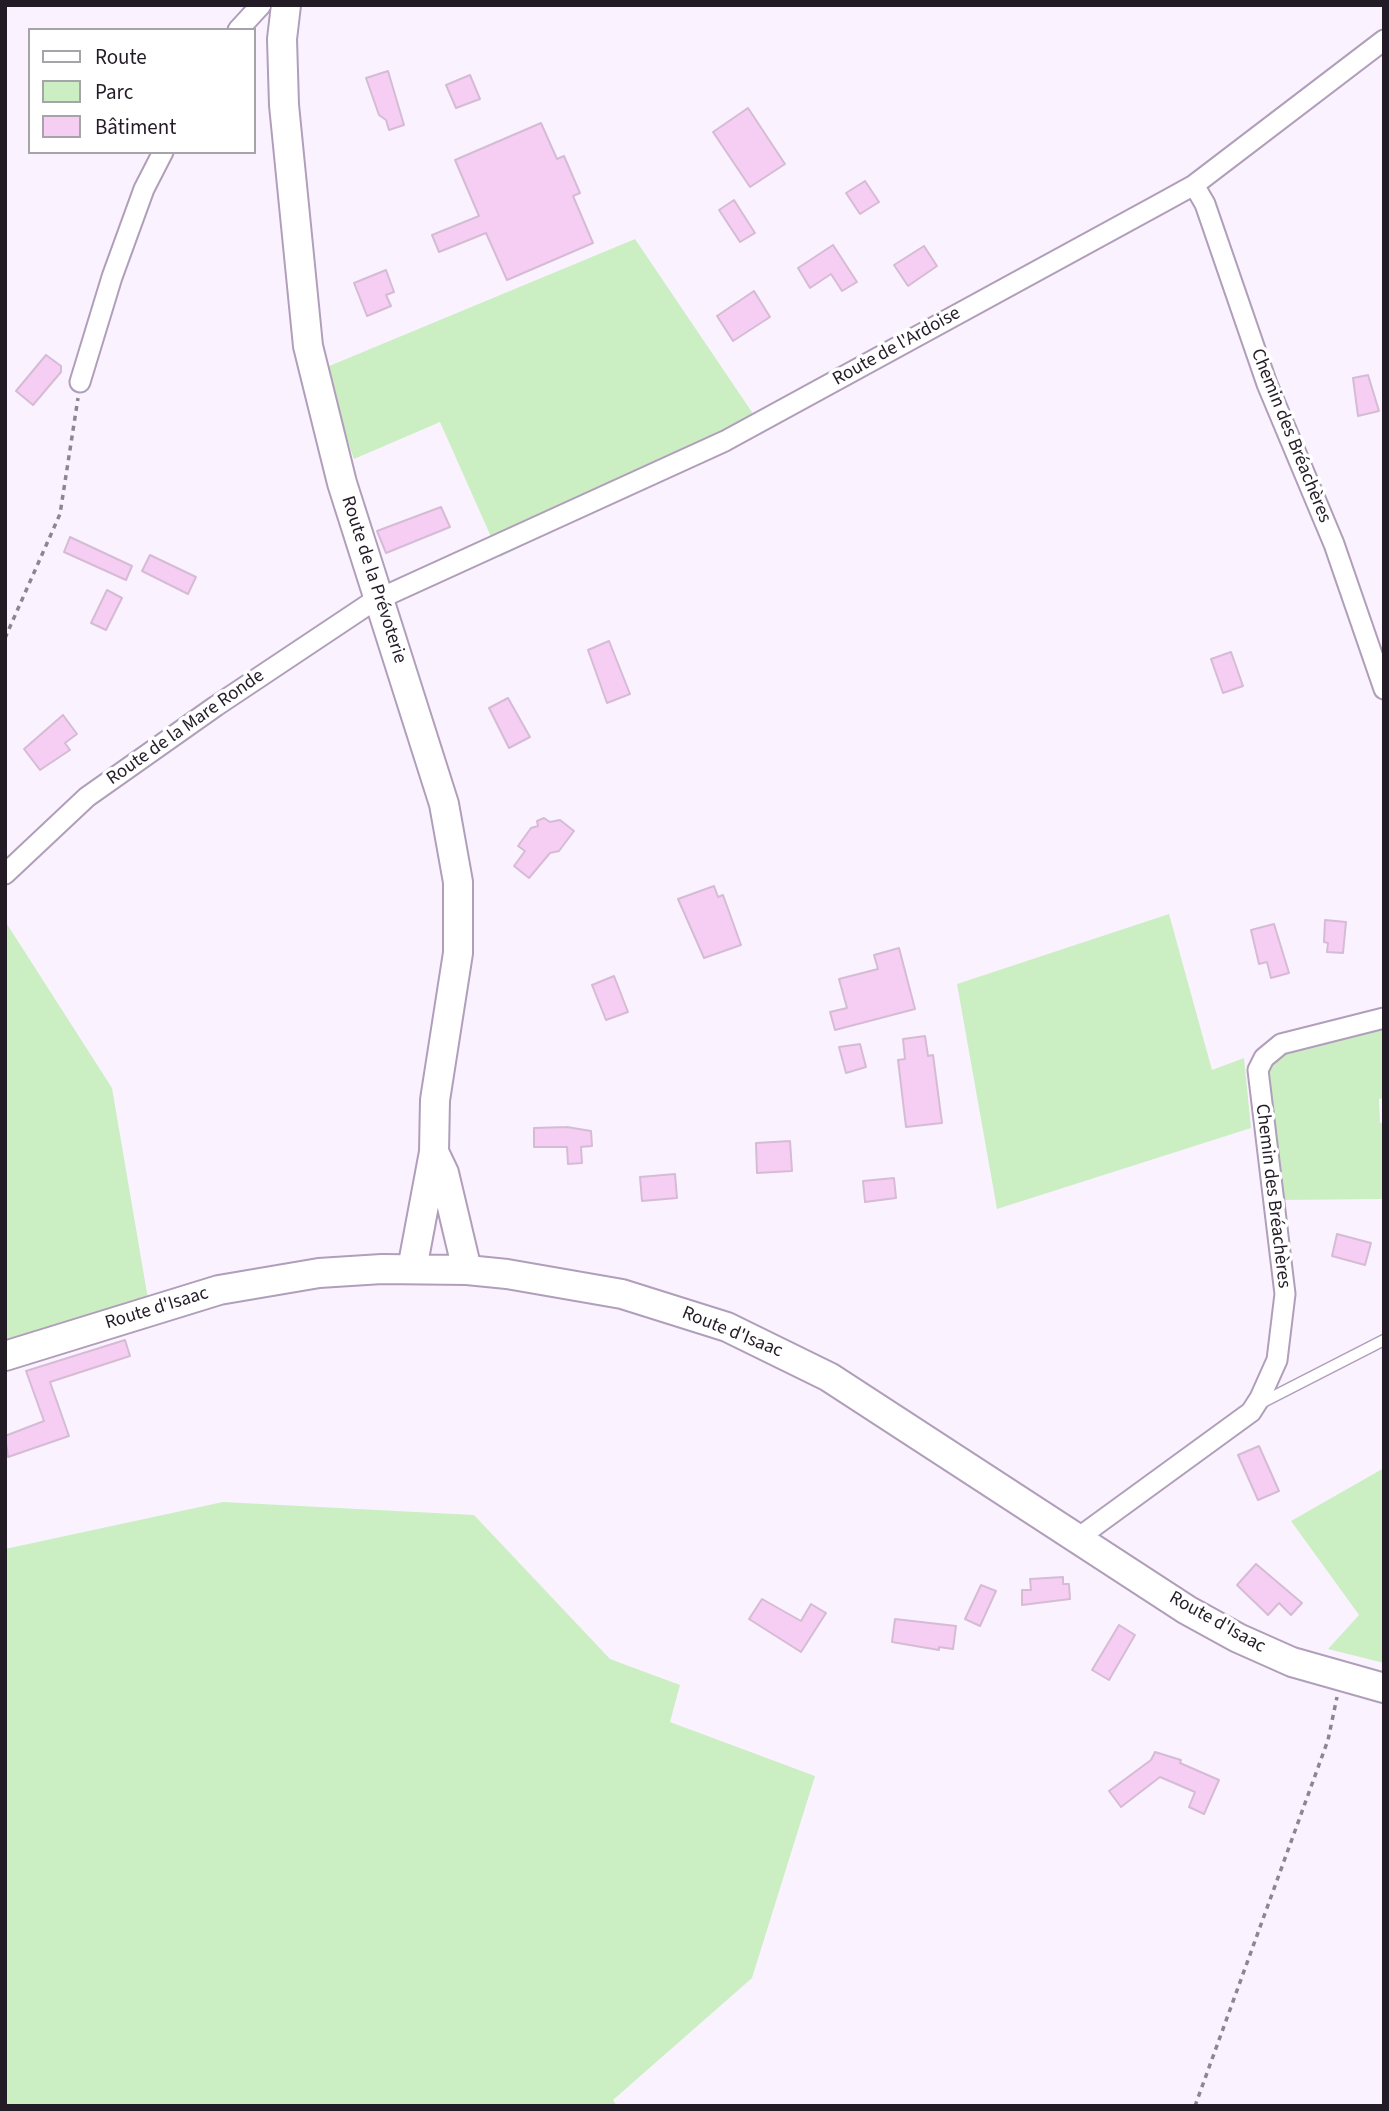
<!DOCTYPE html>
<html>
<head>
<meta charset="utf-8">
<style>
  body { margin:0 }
  #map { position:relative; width:1389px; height:2111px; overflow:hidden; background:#faf3ff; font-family:"Source Sans 3",sans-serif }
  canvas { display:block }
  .frame { position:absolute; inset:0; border:7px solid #231c27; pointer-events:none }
  .legend { position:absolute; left:28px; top:28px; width:228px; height:126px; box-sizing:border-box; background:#fff; border:2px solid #a7a4a9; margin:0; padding:9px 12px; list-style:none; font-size:21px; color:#231c27 }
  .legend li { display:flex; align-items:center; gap:14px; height:35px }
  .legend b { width:35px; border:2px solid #a7a4a9 }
</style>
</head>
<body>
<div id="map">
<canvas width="1389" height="2111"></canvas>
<div class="frame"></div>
<ul class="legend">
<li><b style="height:9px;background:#fff"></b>Route</li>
<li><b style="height:19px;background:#cceec3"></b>Parc</li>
<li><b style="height:19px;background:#f6cef4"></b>Bâtiment</li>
</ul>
</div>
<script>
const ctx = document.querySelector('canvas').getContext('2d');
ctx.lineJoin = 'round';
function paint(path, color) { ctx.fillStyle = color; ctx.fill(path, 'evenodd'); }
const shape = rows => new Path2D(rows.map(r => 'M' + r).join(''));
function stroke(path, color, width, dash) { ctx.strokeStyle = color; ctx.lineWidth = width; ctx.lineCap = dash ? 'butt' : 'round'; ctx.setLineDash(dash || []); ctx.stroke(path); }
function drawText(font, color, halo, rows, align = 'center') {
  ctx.font = font + ' "Source Sans 3",sans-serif'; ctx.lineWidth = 7; ctx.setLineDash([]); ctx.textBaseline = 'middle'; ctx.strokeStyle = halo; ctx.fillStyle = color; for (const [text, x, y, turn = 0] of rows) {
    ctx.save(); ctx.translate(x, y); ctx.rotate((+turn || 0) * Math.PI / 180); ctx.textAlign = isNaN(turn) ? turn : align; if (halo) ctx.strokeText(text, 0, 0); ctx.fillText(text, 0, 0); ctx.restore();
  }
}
paint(shape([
  [635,239,762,427,500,557,440,422,354,459,322,369],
  [1169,914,1212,1070,1244,1058,1251,1128,997,1209,957,984],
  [5,921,112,1088,148,1299,5,1340],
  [1384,1023,1384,1098,1379,1099,1380,1123,1384,1123,1384,1199,1280,1200,1266,1069,1278,1053],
  [1384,1468,1384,1663,1328,1649,1359,1615,1291,1521],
  [223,1502,474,1515,610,1659,680,1685,670,1722,815,1776,752,1978,613,2100,617,2106,5,2106,5,1549]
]), '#cceec3');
const building = shape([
  [388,71,404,125,389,130,386,120,379,115,366,78,388,71],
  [470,75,480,99,456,108,446,85,470,75],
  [748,108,785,164,750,187,713,132,748,108],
  [541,123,557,159,564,156,580,193,573,196,593,243,507,280,486,233,439,252,432,235,479,216,455,160,541,123],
  [865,181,879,202,860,214,846,193,865,181],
  [734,200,755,233,740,242,719,210,734,200],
  [833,245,857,282,842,291,831,274,810,288,798,268,833,245],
  [924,246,937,266,908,286,894,265,924,246],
  [386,270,394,292,386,295,391,306,367,316,354,283,386,270],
  [754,291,770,317,733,341,717,316,754,291],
  [46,355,61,366,61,372,33,405,16,391,46,355],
  [1368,375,1379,411,1358,416,1353,378,1368,375],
  [441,507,450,527,386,553,377,531,441,507],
  [70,537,132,566,126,580,64,552,70,537],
  [150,555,196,577,188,594,142,571,150,555],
  [107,590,122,598,106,630,91,623,107,590],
  [609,641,630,694,607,703,588,650,609,641],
  [1231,652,1243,686,1223,693,1211,659,1231,652],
  [508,698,530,737,509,748,489,708,508,698],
  [63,715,77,734,65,743,70,750,40,770,24,749,63,715],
  [544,818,550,822,560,820,574,831,559,851,550,853,529,878,514,866,525,851,518,846,531,828,538,826,537,821,544,818],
  [714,886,718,897,723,895,741,945,704,958,678,899,714,886],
  [1325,920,1346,922,1343,953,1327,952,1328,943,1324,942,1325,920],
  [1274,924,1289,973,1271,978,1267,962,1259,964,1251,930,1274,924],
  [899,948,915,1009,835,1030,830,1012,847,1008,839,979,878,969,874,955,899,948],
  [614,976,628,1012,606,1020,592,985,614,976],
  [925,1036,928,1056,933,1055,942,1123,906,1127,898,1060,905,1059,903,1039,925,1036],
  [860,1044,866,1067,846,1073,839,1047,860,1044],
  [567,1127,591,1131,592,1146,581,1147,582,1163,568,1164,567,1147,534,1147,534,1128,567,1127],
  [790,1141,792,1171,757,1173,756,1143,790,1141],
  [675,1174,677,1198,642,1201,640,1177,675,1174],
  [894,1178,896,1198,865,1202,863,1181,894,1178],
  [1337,1234,1371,1243,1365,1265,1332,1256,1337,1234],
  [125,1340,130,1356,50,1382,69,1436,8,1457,5,1436,44,1421,26,1371,125,1340],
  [1259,1446,1279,1491,1258,1500,1238,1455,1259,1446],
  [1256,1564,1302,1603,1291,1615,1279,1603,1268,1615,1237,1585,1256,1564],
  [1063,1577,1063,1584,1069,1584,1070,1599,1022,1605,1022,1590,1031,1590,1030,1579,1063,1577],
  [981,1585,996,1591,980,1626,965,1619,981,1585],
  [762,1599,801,1621,811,1604,826,1613,801,1652,749,1619,762,1599],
  [895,1619,956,1626,953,1649,939,1647,939,1650,892,1642,895,1619],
  [1119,1625,1135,1635,1109,1680,1092,1670,1119,1625],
  [1155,1752,1181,1760,1180,1763,1219,1780,1204,1814,1189,1807,1195,1792,1160,1777,1121,1807,1109,1791,1151,1760,1155,1752]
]);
paint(building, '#f6cef4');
stroke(building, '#d6bbd4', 2);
const lane = shape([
  [1259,1404,1384,1340]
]);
const street = shape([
  [238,30,261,5],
  [1194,185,1205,204,1267,384,1334,544,1384,689],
  [80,382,112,277,144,189,163,152],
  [5,874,87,797,216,706,372,602,725,441,1165,201,1194,185,1384,40],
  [1078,1538,1251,1412,1260,1398,1277,1360,1285,1294,1258,1070,1264,1058,1281,1044,1384,1018]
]);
const secondary = shape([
  [286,5,282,39,284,105,308,346,342,483,444,804,458,882,458,953,435,1100,434,1152,412,1269],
  [434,1152,444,1173,467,1270],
  [5,1356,219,1290,319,1273,382,1269,467,1270,507,1274,622,1294,727,1327,829,1377,1187,1610,1238,1638,1292,1662,1384,1688]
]);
stroke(lane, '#b09eba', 13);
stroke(street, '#b09eba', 23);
stroke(secondary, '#b09eba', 32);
stroke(shape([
  [5,638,60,514,78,398],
  [1195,2106,1328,1740,1337,1697]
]), '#8d8691', 3.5, [5, 5]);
stroke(lane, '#fff', 10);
stroke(street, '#fff', 19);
stroke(secondary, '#fff', 28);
drawText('19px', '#231c27', '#fff', [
  ["Route de l'Ardoise",897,347,-29],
  ["Chemin des Bréachères",1290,436,68],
  ["Route de la Prévoterie",373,580,72],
  ["Route de la Mare Ronde",186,728,-35],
  ["Chemin des Bréachères",1272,1196,83],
  ["Route d'Isaac",157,1309,-17],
  ["Route d'Isaac",732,1333,22],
  ["Route d'Isaac",1217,1623,29]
]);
</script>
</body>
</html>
